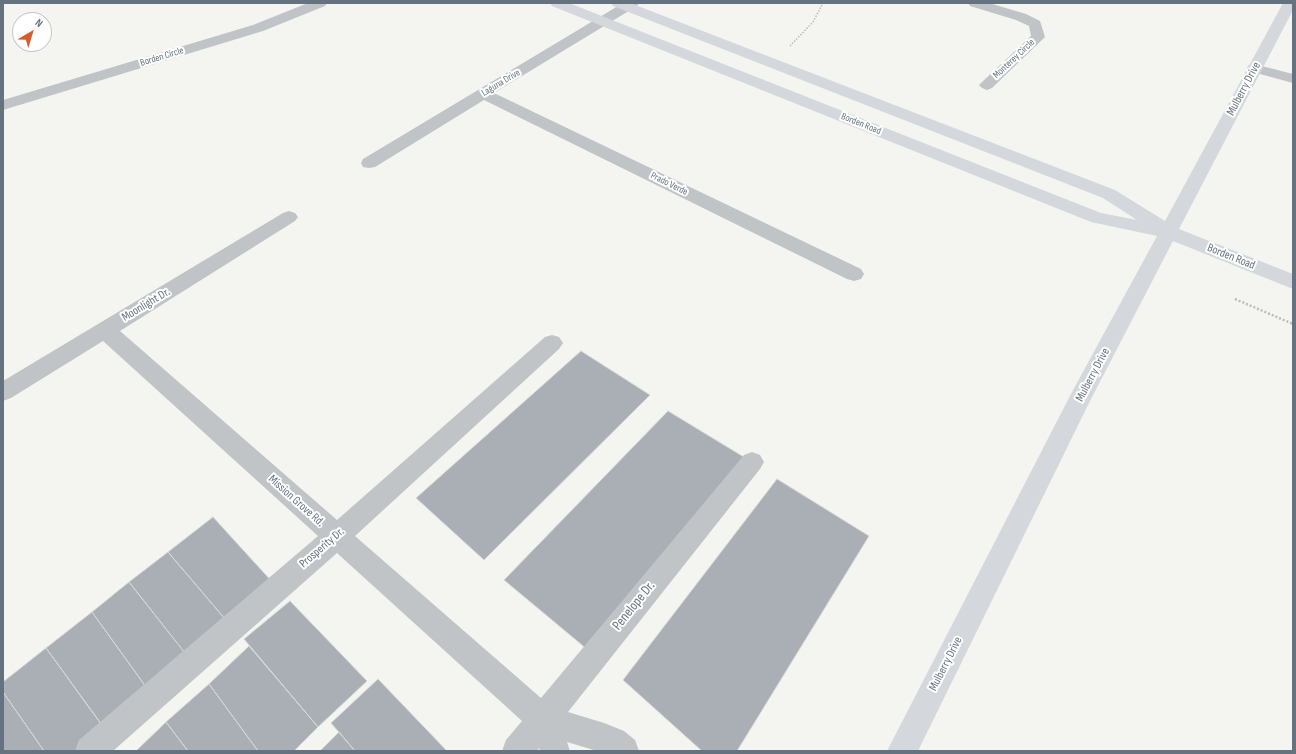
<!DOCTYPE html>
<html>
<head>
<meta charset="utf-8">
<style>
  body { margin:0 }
  #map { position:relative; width:1296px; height:754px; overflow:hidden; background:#f4f5f1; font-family:"Sofia Sans Condensed",sans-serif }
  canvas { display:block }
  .frame { position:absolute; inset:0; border:4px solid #657380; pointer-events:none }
  .north { position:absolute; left:12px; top:12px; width:40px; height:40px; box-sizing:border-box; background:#fff; border:1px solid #c1c7cc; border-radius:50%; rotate:38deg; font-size:11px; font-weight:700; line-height:16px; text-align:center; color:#657380 }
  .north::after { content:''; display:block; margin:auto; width:14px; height:18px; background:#d95c2d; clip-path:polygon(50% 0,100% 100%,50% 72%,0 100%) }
</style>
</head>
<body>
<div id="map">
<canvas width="1296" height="754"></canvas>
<div class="frame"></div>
<div class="north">N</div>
</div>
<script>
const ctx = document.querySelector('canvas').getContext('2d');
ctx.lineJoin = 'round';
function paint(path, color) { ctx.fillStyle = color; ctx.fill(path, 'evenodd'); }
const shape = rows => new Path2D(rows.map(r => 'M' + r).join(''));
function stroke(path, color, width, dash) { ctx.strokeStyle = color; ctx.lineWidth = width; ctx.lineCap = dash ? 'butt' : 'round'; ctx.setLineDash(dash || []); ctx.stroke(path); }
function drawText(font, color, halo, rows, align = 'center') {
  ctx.font = font + ' "Sofia Sans Condensed",sans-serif'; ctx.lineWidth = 4; ctx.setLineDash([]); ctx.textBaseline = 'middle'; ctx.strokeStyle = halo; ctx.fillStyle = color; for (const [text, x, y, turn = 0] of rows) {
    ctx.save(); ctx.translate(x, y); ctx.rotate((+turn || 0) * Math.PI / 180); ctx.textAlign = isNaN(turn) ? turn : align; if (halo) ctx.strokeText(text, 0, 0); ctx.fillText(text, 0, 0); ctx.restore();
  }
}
const building = shape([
  [581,351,650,395,484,560,416,498,581,351],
  [668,411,752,462,594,655,504,580,668,411],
  [777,479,869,536,737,751,702,751,623,680,777,479],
  [213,517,275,585,225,619,168,552,213,517],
  [168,552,225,619,185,653,129,582,168,552],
  [129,582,185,653,146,687,92,612,129,582],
  [290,601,367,681,318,727,244,639,290,601],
  [92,612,146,687,102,725,46,648,92,612],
  [249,646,318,727,294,751,258,751,209,684,249,646],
  [46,648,106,731,84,751,44,751,3,692,3,682,46,648],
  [378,679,447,751,355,751,331,723,378,679],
  [209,684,258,751,188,751,166,722,209,684],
  [3,692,44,751,3,751,3,692],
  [166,722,188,751,136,751,166,722],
  [339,732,355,751,320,751,339,732]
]);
paint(building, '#a9afb5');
stroke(building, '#d6d6d4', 1);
stroke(shape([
  [790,46,813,22,823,3]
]), '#babcbe', 1.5, [1.5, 1.5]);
stroke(shape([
  [1235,299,1293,324]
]), '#babcbe', 2.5, [2, 2]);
paint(shape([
  [308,3,327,3,325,6,263,31,3,110,3,100,253,25,308,3],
  [623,3,639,3,637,6,494,93,861,269,864,274,861,279,854,281,847,279,484,100,375,167,369,168,363,167,361,163,363,159,623,3],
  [968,3,989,3,1026,14,1040,21,1045,37,992,88,987,90,982,88,979,85,982,82,1031,36,1029,26,1016,20,970,6,968,3],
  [1254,64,1293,74,1293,83,1249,71,1247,68,1249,65,1254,64],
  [289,211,295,213,298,217,295,221,120,331,337,520,545,337,552,335,559,337,563,343,559,349,355,536,541,698,744,455,752,452,760,455,764,462,760,469,568,712,604,723,624,731,635,740,639,751,597,751,567,742,570,751,540,751,539,748,537,751,502,751,506,740,522,721,337,553,113,751,75,751,79,740,318,536,103,341,11,398,3,401,3,381,283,213,289,211]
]), '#c0c4c7');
paint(shape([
  [550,3,569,3,1101,213,1137,220,1103,198,613,6,611,3,630,3,1115,190,1165,221,1283,3,1293,3,1293,10,1179,229,1293,274,1293,289,1173,241,1090,401,918,751,887,751,1072,392,1157,236,1091,222,552,6,550,3]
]), '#d4d8dc');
drawText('10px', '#657380', '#fff', [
  ["Borden Circle",162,57,-17],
  ["Monterey Circle",1014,59,-43],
  ["Laguna Drive",501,83,-31],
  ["Borden Road",861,124,22],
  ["Prado Verde",669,184,26]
]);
drawText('12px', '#657380', '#fff', [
  ["Mulberry Drive",1244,89,-62],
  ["Borden Road",1231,257,22],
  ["Moonlight Dr.",146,305,-31],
  ["Mulberry Drive",1093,375,-62],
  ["Mission Grove Rd.",296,501,42],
  ["Prosperity Dr.",322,548,-41],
  ["Mulberry Drive",946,664,-63]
]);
drawText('14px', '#657380', '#fff', [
  ["Penelope Dr.",634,606,-51]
]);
</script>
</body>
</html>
